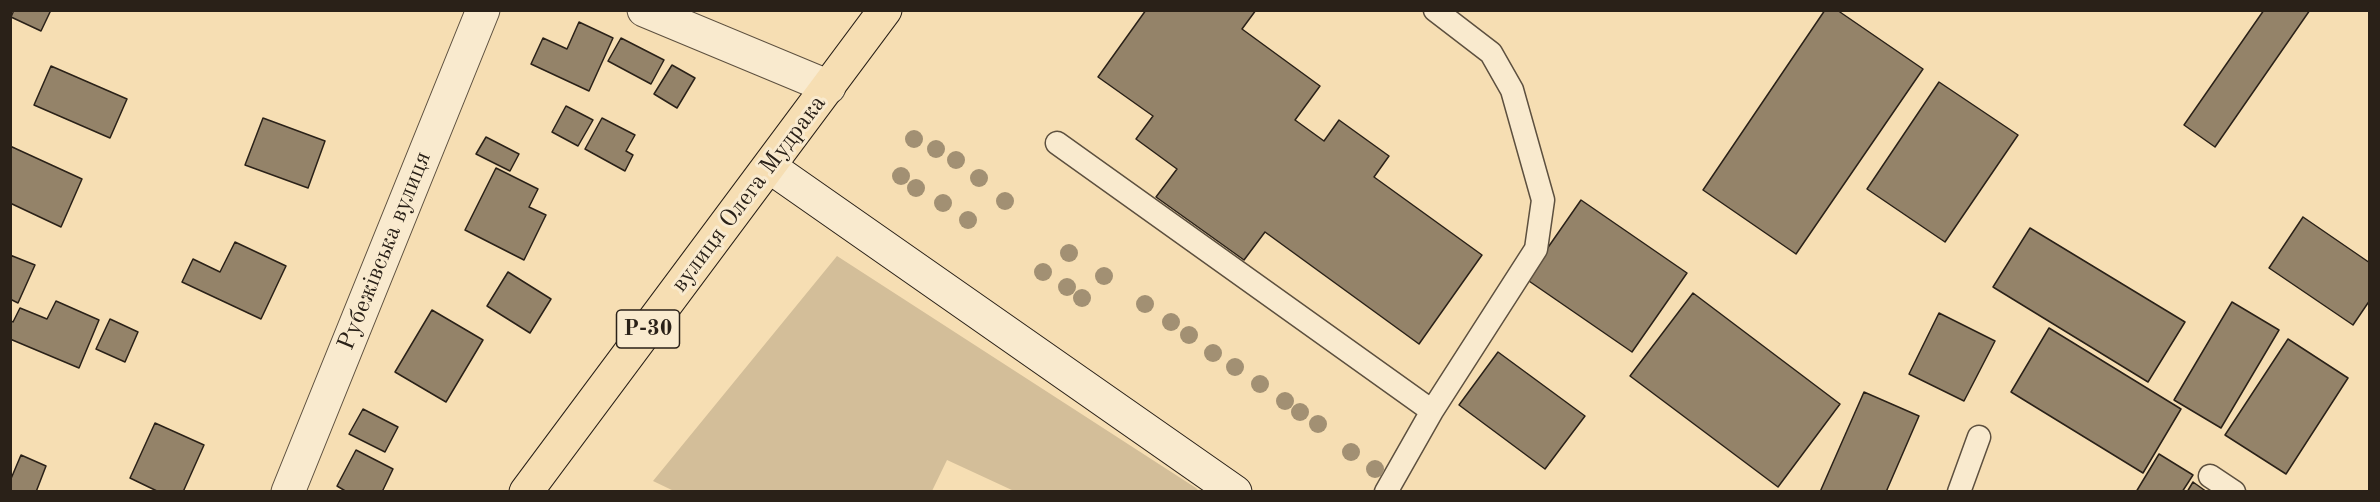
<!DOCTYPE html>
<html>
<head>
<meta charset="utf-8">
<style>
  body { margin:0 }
  #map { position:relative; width:2380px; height:502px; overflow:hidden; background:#f6deb3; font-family:"Old Standard TT",serif }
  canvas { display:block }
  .frame { position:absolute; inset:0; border:12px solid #2a2118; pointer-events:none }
</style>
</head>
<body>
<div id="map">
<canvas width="2380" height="502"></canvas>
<div class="frame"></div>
</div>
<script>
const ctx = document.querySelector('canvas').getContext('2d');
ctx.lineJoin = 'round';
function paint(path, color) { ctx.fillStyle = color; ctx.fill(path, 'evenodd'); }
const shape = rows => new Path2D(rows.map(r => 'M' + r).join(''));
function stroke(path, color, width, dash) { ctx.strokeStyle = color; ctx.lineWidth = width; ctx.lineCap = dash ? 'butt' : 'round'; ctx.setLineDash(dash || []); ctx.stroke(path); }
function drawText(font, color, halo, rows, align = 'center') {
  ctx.font = font + ' "Old Standard TT",serif'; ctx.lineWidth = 6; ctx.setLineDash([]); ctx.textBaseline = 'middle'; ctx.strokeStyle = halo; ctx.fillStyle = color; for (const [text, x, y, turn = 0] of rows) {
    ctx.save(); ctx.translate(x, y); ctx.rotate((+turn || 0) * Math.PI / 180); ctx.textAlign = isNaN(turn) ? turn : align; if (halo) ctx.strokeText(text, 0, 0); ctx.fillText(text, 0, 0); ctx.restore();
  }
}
paint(shape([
  [837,256,1196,488,1199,491,1014,491,947,460,932,491,676,492,653,481]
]), '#d3be99');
const building = shape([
  [14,10,51,10,41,31,11,17,14,10],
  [1146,10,1256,10,1242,29,1320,86,1295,120,1324,141,1339,120,1389,156,1374,177,1482,255,1419,344,1265,232,1244,260,1156,197,1177,169,1136,139,1153,116,1098,77,1146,10],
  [1825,10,1837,10,1923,69,1796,254,1703,190,1825,10],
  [2264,10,2310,10,2215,147,2184,125,2264,10],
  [579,22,613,38,589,91,531,64,543,38,567,49,579,22],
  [621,38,664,60,651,84,608,61,621,38],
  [672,65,695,78,677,108,654,94,672,65],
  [51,66,127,99,110,138,34,105,51,66],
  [1939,82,2018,135,1945,242,1867,189,1939,82],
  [566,106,593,120,578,146,552,132,566,106],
  [263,118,325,141,308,188,245,165,263,118],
  [602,118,635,135,626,151,633,155,625,171,585,149,602,118],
  [486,137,519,154,510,171,476,154,486,137],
  [10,146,82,179,61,227,10,203,10,146],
  [496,168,538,189,529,207,546,215,524,260,465,230,496,168],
  [1581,200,1687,273,1632,352,1526,279,1581,200],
  [2303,217,2370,263,2370,300,2353,325,2269,268,2303,217],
  [2030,228,2185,322,2148,382,1993,287,2030,228],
  [235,242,286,266,261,319,182,282,193,259,220,272,235,242],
  [10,255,35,265,18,303,10,299,10,255],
  [508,272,551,299,530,333,487,306,508,272],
  [1693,293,1840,404,1778,487,1630,376,1693,293],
  [56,301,99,320,79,368,10,339,10,320,13,322,20,308,47,319,56,301],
  [2232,302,2279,330,2221,428,2174,400,2232,302],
  [432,310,483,340,446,402,395,372,432,310],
  [1939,313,1995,341,1964,401,1909,374,1939,313],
  [110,319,138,332,125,362,96,349,110,319],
  [2049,328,2181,409,2143,473,2011,392,2049,328],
  [2288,339,2348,378,2286,474,2225,435,2288,339],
  [1498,352,1585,416,1545,469,1459,405,1498,352],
  [1864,392,1919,416,1886,492,1820,492,1864,392],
  [363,409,398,427,385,452,349,434,363,409],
  [155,423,204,445,183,492,159,492,130,478,155,423],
  [356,450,393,469,382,492,347,492,337,486,356,450],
  [2159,454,2193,475,2182,492,2136,492,2159,454],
  [21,455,46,466,36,492,10,492,10,481,21,455],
  [2193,482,2207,492,2187,492,2193,482]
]);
paint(building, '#948369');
stroke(building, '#2a2118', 1.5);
const lane = shape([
  [1057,143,1432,411],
  [2210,476,2234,492],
  [1386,492,1432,411,1536,249,1543,200,1512,90,1491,53,1435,10],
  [1959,492,1979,437]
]);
const street = shape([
  [644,10,829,87],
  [288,492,483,10]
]);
const secondary = shape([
  [770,167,1235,492]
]);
const primary = shape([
  [526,492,885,10]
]);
stroke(lane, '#5d503f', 25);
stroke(street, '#5d503f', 35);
stroke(secondary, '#2a2118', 35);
stroke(primary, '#2a2118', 35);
stroke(lane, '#f9eace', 22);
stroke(street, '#f9eace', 33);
stroke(secondary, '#f9eace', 33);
stroke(primary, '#f6deb3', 33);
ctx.fillStyle = '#a29073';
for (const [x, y] of [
  [914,139],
  [936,149],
  [956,160],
  [901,176],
  [979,178],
  [916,188],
  [1005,201],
  [943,203],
  [968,220],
  [1069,253],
  [1043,272],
  [1104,276],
  [1067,287],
  [1082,298],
  [1145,304],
  [1171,322],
  [1189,335],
  [1213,353],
  [1235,367],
  [1260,384],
  [1285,401],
  [1300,412],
  [1318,424],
  [1351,452],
  [1375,469]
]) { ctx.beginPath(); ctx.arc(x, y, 9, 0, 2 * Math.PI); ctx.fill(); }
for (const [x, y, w] of [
  [648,329,63]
]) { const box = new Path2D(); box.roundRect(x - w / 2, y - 19, w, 38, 4.5); ctx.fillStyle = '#f9eace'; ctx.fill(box); stroke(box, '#2a2118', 1.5); }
drawText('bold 22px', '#2a2118', null, [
  ["Р-30",648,329]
]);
drawText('24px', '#2a2118', '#f9eace', [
  ["вулиця Олега Мудрака",749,194,-53],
  ["Рубежівська вулиця",385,251,-68]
]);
</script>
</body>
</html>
